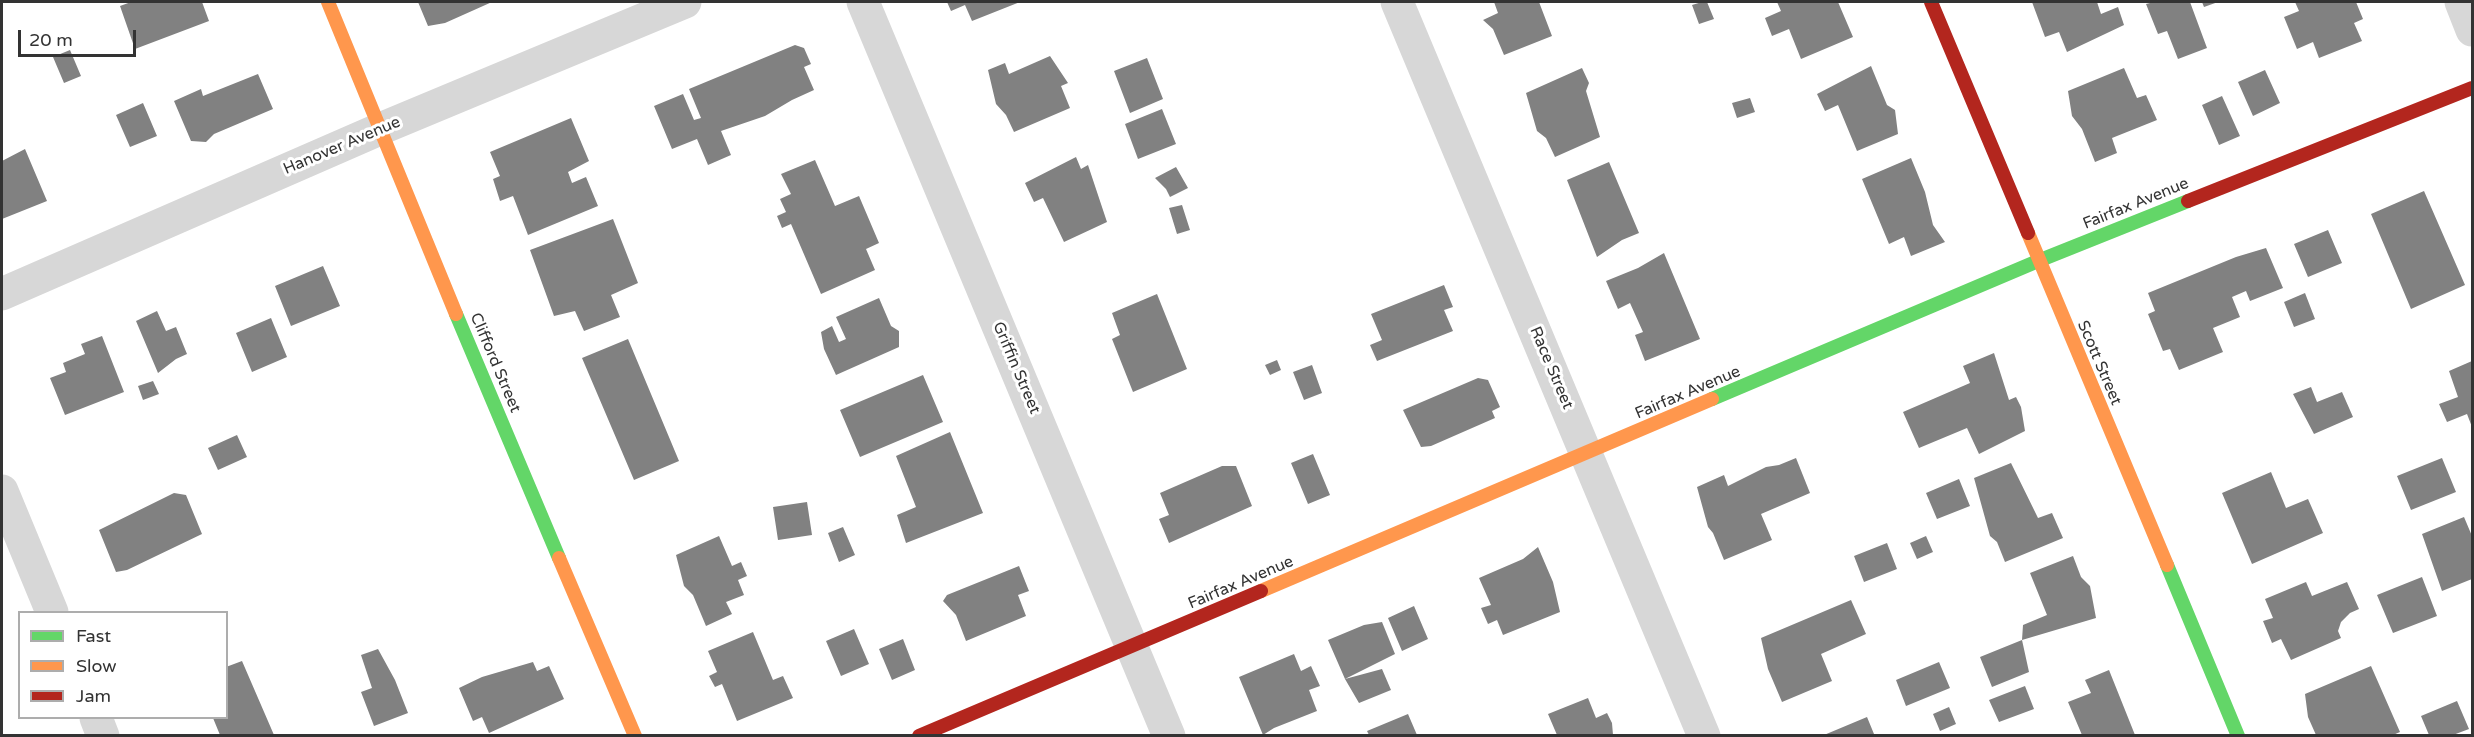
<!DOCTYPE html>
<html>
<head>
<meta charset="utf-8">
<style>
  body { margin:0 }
  #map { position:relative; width:2474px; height:737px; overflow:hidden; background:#fff; font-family:"Varela Round",sans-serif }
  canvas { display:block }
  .frame { position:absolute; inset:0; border:3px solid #333; pointer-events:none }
  .legend { position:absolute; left:18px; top:611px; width:210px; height:108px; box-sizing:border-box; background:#fff; border:2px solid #adadad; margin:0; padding:8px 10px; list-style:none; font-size:18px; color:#333 }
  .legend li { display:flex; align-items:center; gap:12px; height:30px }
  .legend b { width:30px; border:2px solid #adadad }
  .scale { position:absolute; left:18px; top:30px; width:118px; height:27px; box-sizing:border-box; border:3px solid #333; border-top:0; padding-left:8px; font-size:18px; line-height:21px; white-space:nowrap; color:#333; -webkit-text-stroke:4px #fff; paint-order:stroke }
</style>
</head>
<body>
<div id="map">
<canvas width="2474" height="737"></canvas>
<div class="frame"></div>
<ul class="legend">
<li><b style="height:8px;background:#63d668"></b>Fast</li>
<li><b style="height:8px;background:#ff974d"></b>Slow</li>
<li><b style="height:8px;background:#b3261e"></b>Jam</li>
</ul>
<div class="scale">20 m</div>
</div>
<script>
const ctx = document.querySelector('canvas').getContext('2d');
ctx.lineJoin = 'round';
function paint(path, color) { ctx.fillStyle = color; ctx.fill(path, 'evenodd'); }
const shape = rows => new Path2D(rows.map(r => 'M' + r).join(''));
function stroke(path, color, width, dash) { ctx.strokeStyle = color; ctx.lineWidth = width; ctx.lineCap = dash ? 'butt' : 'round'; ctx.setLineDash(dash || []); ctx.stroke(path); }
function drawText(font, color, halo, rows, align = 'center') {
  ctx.font = font + ' "Varela Round",sans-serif'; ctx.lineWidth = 6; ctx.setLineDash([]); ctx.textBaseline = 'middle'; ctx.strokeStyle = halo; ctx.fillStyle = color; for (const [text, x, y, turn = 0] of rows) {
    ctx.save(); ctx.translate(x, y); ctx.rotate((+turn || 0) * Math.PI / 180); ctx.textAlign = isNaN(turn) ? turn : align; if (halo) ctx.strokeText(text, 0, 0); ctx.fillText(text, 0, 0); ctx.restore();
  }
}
paint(shape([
  [131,2,202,2,209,21,135,49,120,6],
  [418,2,492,2,445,23,428,26],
  [947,2,1020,2,972,21,965,5,951,11],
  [1494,2,1539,2,1552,36,1504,55,1493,29,1483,20,1498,13],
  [1702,2,1707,2,1714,19,1699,24,1692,5],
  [1777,2,1838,2,1853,37,1801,59,1789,29,1772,36,1765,18,1781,11],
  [2032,2,2097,2,2101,14,2118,7,2124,25,2067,52,2059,32,2045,37],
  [2154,2,2190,2,2207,48,2178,59,2167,31,2158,34,2146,4],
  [2202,2,2218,2,2204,7],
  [2295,2,2345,2,2346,3,2356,2,2363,19,2354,23,2362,41,2319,58,2313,42,2297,49,2284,17,2299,11],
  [795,45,804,48,811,64,804,67,814,90,792,100,765,116,721,131,731,155,708,165,697,139,672,149,654,106,683,94,694,120,701,118,689,89],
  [70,50,81,76,64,83,53,57],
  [1050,56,1068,83,1061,86,1070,108,1014,132,1006,115,996,104,988,70,1005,63,1009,74],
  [1147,58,1163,99,1130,113,1114,71],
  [1871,66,1887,105,1895,110,1898,134,1857,151,1838,105,1825,111,1817,94],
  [1582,68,1589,83,1586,91,1600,137,1555,157,1546,138,1537,131,1526,93],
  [2124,68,2137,98,2146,95,2157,120,2112,138,2117,153,2095,162,2082,129,2072,116,2068,91],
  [2265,70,2280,103,2253,116,2238,82],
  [258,74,273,109,214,134,206,142,191,141,174,101,201,89,203,96],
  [2222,96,2240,136,2219,145,2202,105],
  [1750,98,1755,112,1737,118,1732,103],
  [143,103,157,136,130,147,116,115],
  [1162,109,1176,144,1138,159,1125,124],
  [571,118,589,161,568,172,572,183,586,177,598,206,528,235,513,196,500,201,493,179,500,176,490,152],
  [25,149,47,201,2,219,2,161],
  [1076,157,1081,169,1088,165,1107,222,1064,242,1043,198,1034,202,1025,183],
  [1911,158,1925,192,1933,225,1945,242,1911,256,1904,237,1889,244,1862,179],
  [815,160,835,206,859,196,879,243,866,249,875,270,821,294,791,224,782,228,777,216,786,212,780,199,791,194,781,174],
  [1609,162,1639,233,1622,240,1597,257,1567,180],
  [1176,167,1188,188,1170,197,1166,189,1155,178],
  [2424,191,2465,285,2411,309,2371,214],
  [1182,205,1190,230,1177,234,1169,208],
  [613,219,638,283,611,295,620,317,584,331,575,311,554,316,530,250],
  [2328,230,2342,263,2308,277,2294,244],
  [2266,248,2283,288,2250,301,2246,291,2232,297,2240,317,2213,328,2223,352,2179,370,2170,349,2163,351,2148,314,2155,311,2148,293,2236,257],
  [1664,253,1700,339,1645,361,1635,335,1643,332,1630,303,1618,309,1606,281,1638,268],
  [323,266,340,306,291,326,275,286],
  [1444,285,1453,307,1444,310,1453,331,1377,361,1370,345,1382,340,1371,314],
  [2305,293,2315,319,2294,327,2284,302],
  [1157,294,1187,369,1133,392,1112,339,1120,335,1112,313],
  [879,298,891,326,899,331,899,347,836,375,824,349,821,332,832,326,839,342,846,339,836,317],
  [157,311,166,331,176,327,187,354,176,359,158,373,136,321],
  [271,318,287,357,252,372,236,333],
  [102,336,124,392,65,415,50,378,66,372,63,363,85,354,81,344],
  [628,339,679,461,634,480,582,358],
  [1994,353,2009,400,2016,397,2021,407,2025,431,1979,454,1967,428,1919,448,1903,412,1970,383,1963,366],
  [1277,360,1281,370,1270,375,1265,365],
  [2472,361,2472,427,2467,414,2447,422,2439,404,2458,397,2449,371],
  [1312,365,1322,393,1304,400,1293,372],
  [923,375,943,422,860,457,840,410],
  [1478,378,1488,380,1500,407,1492,411,1495,418,1431,446,1421,447,1403,410],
  [153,381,159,394,143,400,138,386],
  [2311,387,2317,402,2342,392,2353,417,2314,434,2293,394],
  [950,432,983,513,906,543,897,515,916,507,896,456],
  [237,435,247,457,218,470,208,448],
  [1313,454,1330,495,1308,504,1291,463],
  [1796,458,1810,493,1761,514,1772,540,1724,560,1713,533,1708,527,1697,487,1724,475,1728,486,1766,467,1779,465],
  [2442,458,2456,492,2411,510,2397,476],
  [2011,463,2038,518,2052,513,2063,538,2005,562,1997,542,1990,536,1974,478],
  [1222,466,1236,466,1252,506,1169,543,1159,519,1169,515,1160,493],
  [2271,472,2286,508,2308,499,2323,533,2252,564,2222,493],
  [1959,479,1970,506,1937,519,1926,493],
  [174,493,186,495,202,534,127,570,116,572,99,530],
  [807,502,812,535,778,540,773,507],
  [2464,517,2472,536,2472,579,2442,591,2422,534],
  [843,527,855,555,839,562,828,533],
  [719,536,732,566,741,562,747,576,738,580,744,595,726,602,732,614,706,626,693,595,684,586,676,555],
  [1926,536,1933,552,1917,559,1910,543],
  [1887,543,1897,569,1864,582,1854,556],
  [1538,547,1553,582,1560,612,1503,635,1497,620,1488,624,1481,608,1491,605,1479,578,1523,559],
  [2073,556,2081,577,2090,586,2096,618,2022,640,2023,625,2047,615,2030,573],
  [1019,566,1029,591,1018,595,1026,616,966,641,956,615,943,601,947,595],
  [2422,577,2437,616,2393,633,2377,595],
  [2306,582,2312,596,2347,582,2359,609,2350,613,2341,622,2338,631,2341,638,2291,660,2281,639,2272,643,2263,621,2273,618,2265,599],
  [1851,600,1866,634,1821,654,1832,681,1782,702,1768,669,1761,638],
  [1414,606,1428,639,1402,651,1388,618],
  [1382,622,1395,654,1345,679,1382,669,1391,690,1359,703,1345,679,1328,640,1364,625],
  [854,629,869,664,841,676,826,641],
  [753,632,773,680,783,676,793,698,737,721,722,684,715,687,709,676,717,672,708,651],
  [903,639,915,670,892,680,879,649],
  [2022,640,2029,672,1992,687,1980,657],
  [378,649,395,680,408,713,374,726,361,692,372,688,361,655],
  [1294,654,1301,671,1311,666,1320,686,1309,690,1317,711,1274,728,1263,735,1239,677],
  [242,661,274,735,220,735,213,718,226,718,226,667],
  [533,662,537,671,549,666,564,699,489,733,482,717,473,721,459,688,482,677],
  [1939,662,1950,688,1906,706,1896,680],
  [2371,666,2400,732,2393,735,2316,735,2308,717,2305,694],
  [2109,670,2135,735,2082,735,2068,702,2091,693,2085,680],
  [2025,686,2034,709,1999,722,1989,700],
  [1588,698,1596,718,1607,713,1612,723,1613,735,1557,735,1548,714],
  [2457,701,2469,729,2453,735,2429,735,2421,716],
  [1949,707,1956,724,1940,731,1933,714],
  [1408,714,1417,735,1369,735,1367,731],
  [1867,717,1874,734,1872,735,1824,735]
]), '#818181');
stroke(shape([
  [863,2,1169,736],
  [1397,2,1704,736],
  [2461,2,2472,30],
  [2,294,380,129,685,2],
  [2,491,52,612],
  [96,718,103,736]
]), '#d7d7d7', 33);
stroke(shape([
  [456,314,559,558],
  [1712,399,2038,261,2188,201],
  [2167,565,2238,736]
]), '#63d668', 14);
stroke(shape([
  [328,2,456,314],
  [2028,233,2167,565],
  [559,558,635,736],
  [1261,591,1712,399]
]), '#ff974d', 14);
stroke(shape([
  [1931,2,2028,233],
  [2188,201,2472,88],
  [919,736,1261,591]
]), '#b3261e', 14);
drawText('16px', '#333', '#fff', [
  ["Hanover Avenue",342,146,-23],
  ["Fairfax Avenue",2136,204,-22],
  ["Clifford Street",495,363,67],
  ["Scott Street",2099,363,67],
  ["Griffin Street",1016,368,67],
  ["Race Street",1551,368,67],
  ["Fairfax Avenue",1688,393,-23],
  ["Fairfax Avenue",1241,583,-23]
]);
</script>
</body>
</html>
